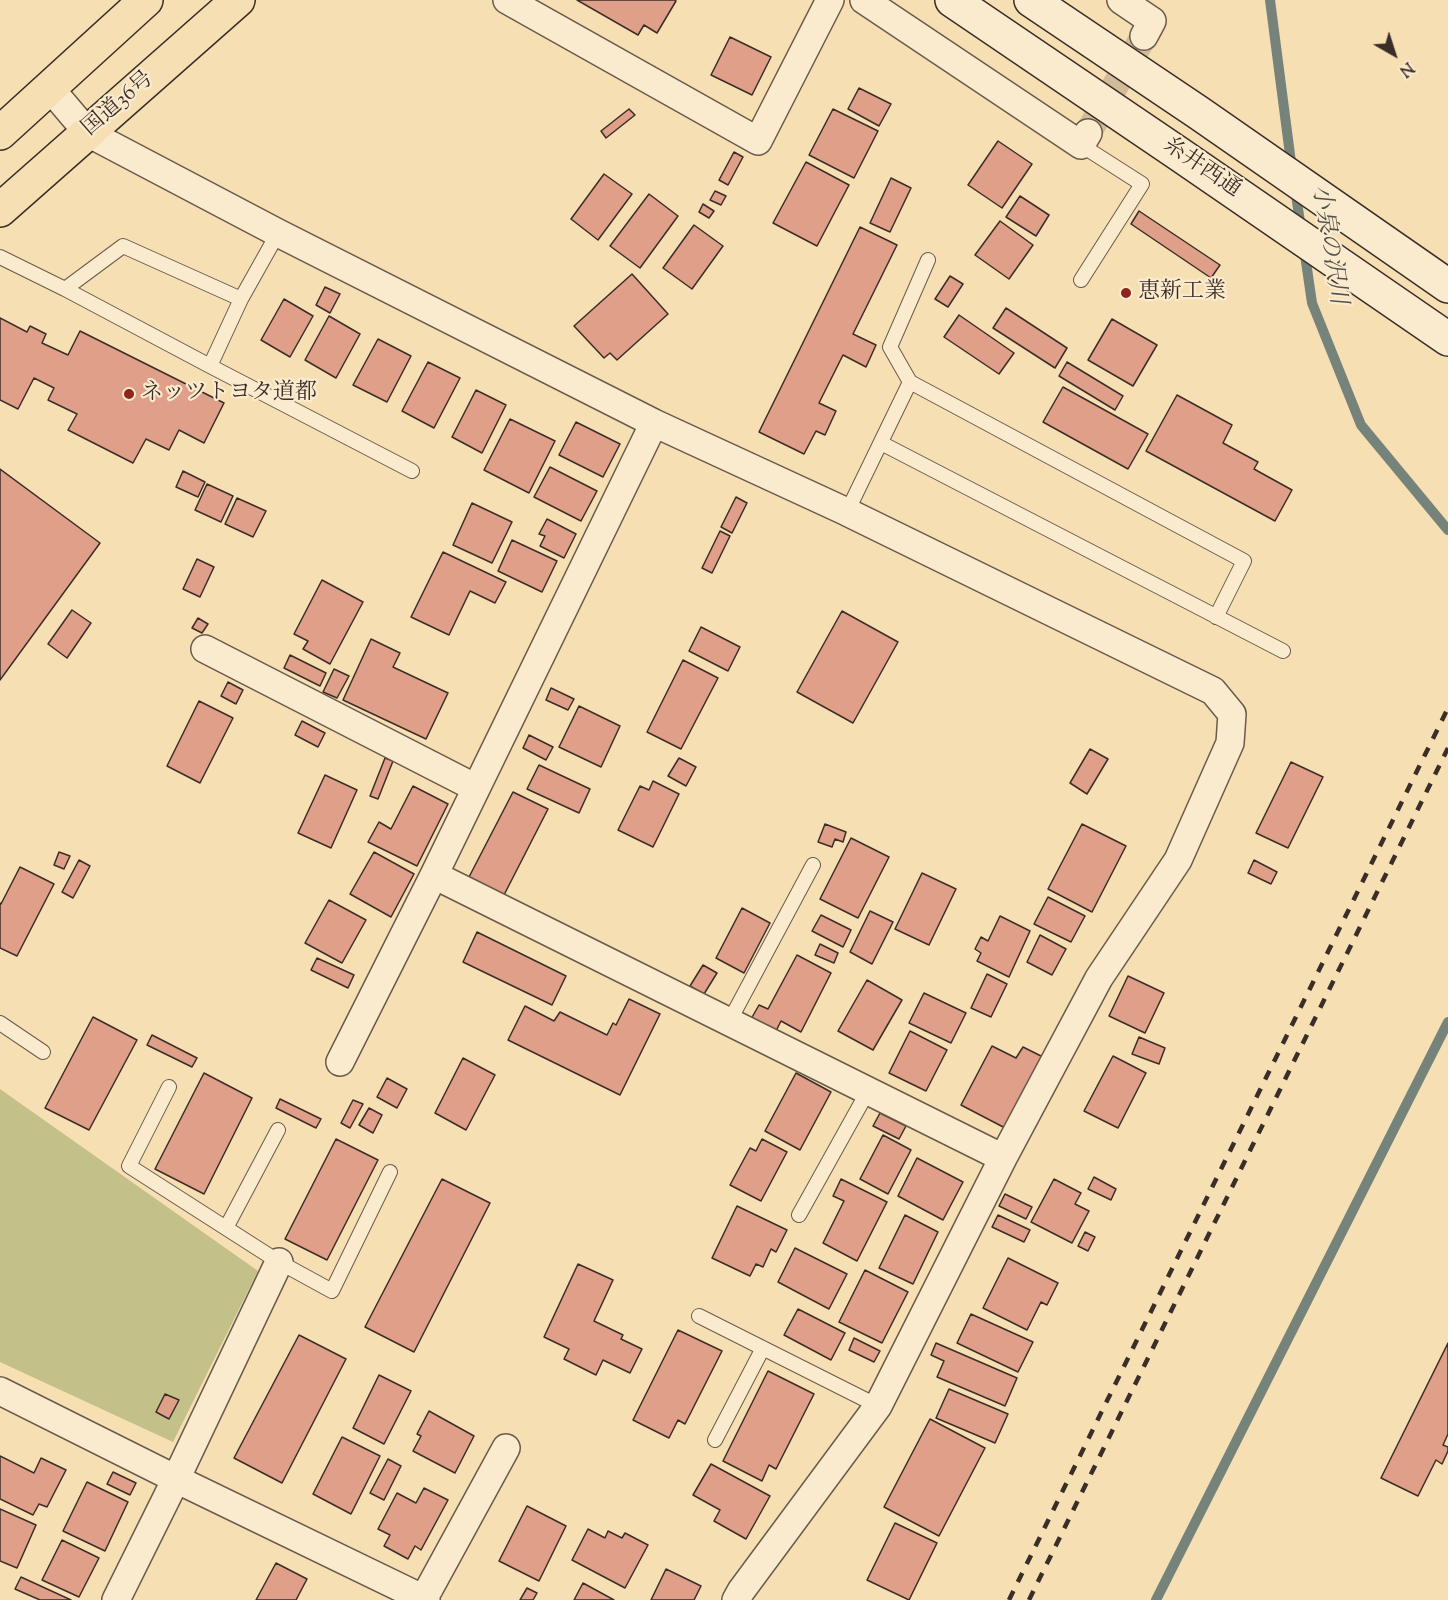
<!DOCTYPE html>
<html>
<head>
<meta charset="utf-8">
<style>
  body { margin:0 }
  #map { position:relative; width:1448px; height:1600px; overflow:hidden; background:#f7dfb4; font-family:"Sorts Mill Goudy",serif }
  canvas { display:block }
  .north { position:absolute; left:1364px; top:24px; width:60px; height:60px; -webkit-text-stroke:4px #faeace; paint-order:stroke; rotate:141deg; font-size:16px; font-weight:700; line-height:24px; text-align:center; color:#3b2d28 }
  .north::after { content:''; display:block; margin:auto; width:21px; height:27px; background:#3b2d28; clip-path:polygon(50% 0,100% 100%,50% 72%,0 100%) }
</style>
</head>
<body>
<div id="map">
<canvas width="1448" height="1600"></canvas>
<div class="north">N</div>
</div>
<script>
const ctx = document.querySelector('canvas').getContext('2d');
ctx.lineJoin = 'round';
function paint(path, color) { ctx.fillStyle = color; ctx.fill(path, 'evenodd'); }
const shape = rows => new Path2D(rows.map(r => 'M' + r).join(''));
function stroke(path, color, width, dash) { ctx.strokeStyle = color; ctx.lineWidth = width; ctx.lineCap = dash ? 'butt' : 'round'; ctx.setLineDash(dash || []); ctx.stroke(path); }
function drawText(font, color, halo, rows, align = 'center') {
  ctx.font = font + ' "Sorts Mill Goudy","Noto Serif JP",serif'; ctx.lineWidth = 4.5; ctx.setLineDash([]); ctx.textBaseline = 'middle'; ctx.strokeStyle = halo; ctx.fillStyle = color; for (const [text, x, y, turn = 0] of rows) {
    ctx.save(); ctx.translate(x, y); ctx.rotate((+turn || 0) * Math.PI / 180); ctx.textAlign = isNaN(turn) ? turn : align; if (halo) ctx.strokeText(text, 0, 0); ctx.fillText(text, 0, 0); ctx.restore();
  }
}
paint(shape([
  [0,1089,258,1271,173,1442,0,1362]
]), '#c3c089');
stroke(shape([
  [1270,0,1292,170],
  [1295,188,1301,229],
  [1304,248,1312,303,1361,425,1448,530],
  [1156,1600,1448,1022]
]), '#76837b', 10);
const building = shape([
  [577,0,675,0,676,1,657,33,644,25,638,35,577,0],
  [730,37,771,57,752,95,711,75,730,37],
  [859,88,891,104,879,126,848,109,859,88],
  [629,109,635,115,606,138,601,131,629,109],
  [833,109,878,131,854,178,809,155,833,109],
  [998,141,1032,164,1002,208,968,185,998,141],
  [734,152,743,157,728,185,719,180,734,152],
  [806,162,849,185,817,246,773,223,806,162],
  [604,174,632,194,598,240,571,219,604,174],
  [891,178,911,188,890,232,870,223,891,178],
  [715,191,726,196,721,205,710,200,715,191],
  [649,194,678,216,640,268,610,246,649,194],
  [1020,196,1049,215,1036,236,1006,217,1020,196],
  [703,204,714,211,709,218,699,212,703,204],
  [1139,211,1220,265,1211,278,1131,224,1139,211],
  [1000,221,1033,245,1009,279,975,255,1000,221],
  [694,225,723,246,692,289,663,268,694,225],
  [860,227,897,245,853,334,876,345,866,367,843,355,819,403,836,411,825,435,816,431,804,454,759,432,860,227],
  [632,274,668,314,617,360,610,353,604,358,574,326,632,274],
  [950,276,963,284,948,307,935,299,950,276],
  [325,287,340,294,330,313,316,305,325,287],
  [284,299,313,316,290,357,261,340,284,299],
  [1006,308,1067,348,1055,368,993,328,1006,308],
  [959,315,1014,353,999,374,944,337,959,315],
  [329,316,360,334,336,378,305,360,329,316],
  [0,318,27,332,30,326,46,334,42,343,68,355,80,331,224,403,204,443,179,430,169,450,146,439,133,463,68,430,77,414,48,400,54,388,34,378,18,409,0,400,0,318],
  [1112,319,1157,345,1133,386,1088,360,1112,319],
  [378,339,411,356,387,402,353,385,378,339],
  [428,362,460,378,434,428,402,411,428,362],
  [1067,362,1123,396,1115,410,1059,376,1067,362],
  [1063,387,1148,434,1128,469,1043,422,1063,387],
  [476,390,506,405,482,453,452,437,476,390],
  [1177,395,1232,425,1223,443,1258,462,1254,469,1292,490,1275,521,1146,451,1177,395],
  [510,419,555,441,529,493,484,470,510,419],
  [576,422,620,444,603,477,559,455,576,422],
  [550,467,597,491,581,521,534,497,550,467],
  [0,469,100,543,0,680,0,469],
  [183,471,205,482,198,497,176,487,183,471],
  [207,484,233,496,221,522,195,510,207,484],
  [736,497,747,503,732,533,721,527,736,497],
  [237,498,266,511,253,537,225,524,237,498],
  [472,503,512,522,492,563,453,545,472,503],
  [547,519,576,534,564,558,540,546,545,536,539,534,547,519],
  [720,531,730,536,712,573,702,568,720,531],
  [512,540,557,561,542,592,498,571,512,540],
  [443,552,506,582,495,603,470,591,449,635,411,617,443,552],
  [197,559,214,567,200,597,183,589,197,559],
  [322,580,363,602,330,664,303,649,308,641,294,634,322,580],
  [72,610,91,623,67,658,48,644,72,610],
  [842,611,898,642,853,723,797,692,842,611],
  [198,618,208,624,202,633,192,628,198,618],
  [701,627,740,647,728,671,689,651,701,627],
  [371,639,400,653,393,667,448,693,426,739,343,700,371,639],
  [290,655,326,673,320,686,284,668,290,655],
  [683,660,718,678,681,749,647,732,683,660],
  [334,669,349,676,337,698,323,692,334,669],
  [228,682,243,690,236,704,221,696,228,682],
  [551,688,574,699,568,710,546,700,551,688],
  [199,701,233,718,200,783,167,766,199,701],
  [579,706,620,726,601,767,559,747,579,706],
  [302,721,325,733,318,747,295,735,302,721],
  [529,735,553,747,546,760,523,748,529,735],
  [1090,749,1108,759,1087,794,1070,783,1090,749],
  [385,758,393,761,378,799,370,796,385,758],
  [679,758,696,767,686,786,668,776,679,758],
  [1291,762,1323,777,1288,848,1256,833,1291,762],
  [539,765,590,789,579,813,527,789,539,765],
  [325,775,357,790,331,848,298,833,325,775],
  [653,781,679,794,653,847,618,830,640,786,649,790,653,781],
  [413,786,448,804,417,866,368,842,379,822,391,829,413,786],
  [513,792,548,809,504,895,469,877,513,792],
  [825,824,846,832,843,842,835,839,832,847,818,842,825,824],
  [1082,824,1126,846,1092,912,1048,889,1082,824],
  [851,838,889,857,858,918,820,899,851,838],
  [59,852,70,856,64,869,54,865,59,852],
  [374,852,414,874,391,917,350,894,374,852],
  [79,860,90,866,73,898,62,892,79,860],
  [1254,860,1277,872,1271,884,1248,873,1254,860],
  [20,867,54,884,17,956,0,948,0,903,1,904,20,867],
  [922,873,956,889,929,945,895,929,922,873],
  [1048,897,1085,916,1071,942,1034,924,1048,897],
  [329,900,366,920,342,963,305,943,329,900],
  [742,908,770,923,744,973,716,958,742,908],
  [870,911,893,922,872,964,850,952,870,911],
  [821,915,851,930,843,947,812,931,821,915],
  [1000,916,1030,931,1009,977,977,961,981,953,975,949,981,937,988,941,1000,916],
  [477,932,566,976,552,1005,463,962,477,932],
  [1040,935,1066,949,1052,975,1027,962,1040,935],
  [820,944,838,953,834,963,815,955,820,944],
  [797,955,831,973,801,1032,781,1021,776,1031,751,1019,759,1005,768,1009,797,955],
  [317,958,354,975,348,988,311,970,317,958],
  [703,965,717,973,704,994,690,986,703,965],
  [987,974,1007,984,991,1017,971,1008,987,974],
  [1128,976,1164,993,1145,1033,1109,1016,1128,976],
  [867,980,902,1000,873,1050,838,1031,867,980],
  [924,993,966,1013,951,1043,909,1023,924,993],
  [629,999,660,1014,620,1095,508,1040,525,1006,554,1021,560,1012,607,1035,613,1023,616,1025,629,999],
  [93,1017,137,1040,89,1130,45,1108,93,1017],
  [910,1031,947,1050,926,1091,889,1073,910,1031],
  [152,1035,197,1058,192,1067,147,1045,152,1035],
  [1139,1037,1165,1048,1159,1064,1132,1054,1139,1037],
  [992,1046,1016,1058,1023,1047,1043,1057,1007,1129,961,1105,992,1046],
  [1113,1056,1146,1073,1118,1128,1084,1111,1113,1056],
  [463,1058,495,1075,466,1130,435,1113,463,1058],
  [204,1073,252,1098,204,1194,155,1169,204,1073],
  [796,1073,831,1092,800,1150,765,1131,796,1073],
  [387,1078,407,1089,397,1108,377,1097,387,1078],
  [280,1099,321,1119,316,1128,276,1108,280,1099],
  [353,1100,363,1104,350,1128,341,1123,353,1100],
  [369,1108,382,1115,373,1133,359,1125,369,1108],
  [880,1113,906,1126,899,1139,873,1126,880,1113],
  [883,1135,911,1150,888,1194,860,1179,883,1135],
  [336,1139,378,1160,327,1260,285,1239,336,1139],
  [762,1139,787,1152,761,1201,730,1185,750,1148,756,1151,762,1139],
  [917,1158,963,1182,943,1220,898,1196,917,1158],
  [1094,1177,1116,1189,1111,1200,1088,1189,1094,1177],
  [442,1179,490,1203,414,1352,365,1327,442,1179],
  [841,1179,887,1202,857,1261,823,1243,844,1201,833,1196,841,1179],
  [1054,1179,1081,1193,1075,1204,1089,1211,1072,1243,1031,1222,1054,1179],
  [1005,1194,1032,1207,1026,1219,999,1206,1005,1194],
  [737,1206,787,1230,776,1252,771,1249,763,1267,756,1264,750,1276,712,1258,737,1206],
  [905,1215,938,1232,913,1284,879,1268,905,1215],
  [998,1215,1030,1230,1024,1242,992,1227,998,1215],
  [1085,1232,1095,1237,1088,1251,1078,1246,1085,1232],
  [795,1248,847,1274,829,1309,778,1282,795,1248],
  [1008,1258,1058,1283,1047,1305,1041,1302,1027,1330,983,1308,1008,1258],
  [578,1264,613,1280,594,1321,623,1335,621,1339,642,1349,630,1373,603,1360,596,1375,564,1359,569,1349,544,1337,578,1264],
  [865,1270,908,1292,882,1343,839,1322,865,1270],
  [798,1309,845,1333,831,1360,784,1335,798,1309],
  [971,1314,1033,1342,1018,1372,957,1343,971,1314],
  [678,1330,722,1351,685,1424,678,1420,669,1438,633,1420,678,1330],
  [299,1335,346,1359,282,1483,234,1458,299,1335],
  [854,1338,880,1351,874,1362,849,1350,854,1338],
  [936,1343,1017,1378,1005,1406,937,1377,944,1361,931,1355,936,1343],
  [1448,1343,1448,1434,1443,1445,1448,1447,1448,1451,1442,1464,1436,1460,1418,1496,1381,1478,1448,1343],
  [768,1371,814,1394,776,1469,769,1465,762,1481,723,1461,768,1371],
  [379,1375,411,1391,384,1444,353,1428,379,1375],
  [949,1389,1008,1414,995,1443,936,1418,949,1389],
  [165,1394,179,1400,169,1419,156,1412,165,1394],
  [429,1411,474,1436,455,1473,413,1451,421,1436,417,1434,429,1411],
  [930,1419,985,1448,939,1536,884,1507,930,1419],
  [342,1437,380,1456,351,1514,313,1494,342,1437],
  [0,1456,34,1473,41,1458,66,1470,47,1507,39,1504,33,1515,0,1499,0,1456],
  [388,1459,401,1466,384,1500,370,1493,388,1459],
  [711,1464,770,1496,746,1539,714,1521,720,1510,693,1495,711,1464],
  [113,1472,136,1483,130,1495,107,1484,113,1472],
  [87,1482,128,1502,105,1551,63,1531,87,1482],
  [424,1488,448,1500,421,1550,415,1546,408,1559,384,1546,390,1535,378,1529,397,1493,416,1503,424,1488],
  [527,1506,566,1526,539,1581,499,1561,527,1506],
  [0,1509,36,1525,17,1568,0,1561,0,1509],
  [895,1523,937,1543,909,1600,867,1580,895,1523],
  [588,1529,605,1538,608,1531,622,1538,625,1533,648,1545,625,1588,572,1560,588,1529],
  [62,1540,99,1558,79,1597,42,1580,62,1540],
  [276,1563,307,1579,296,1600,256,1600,276,1563],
  [666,1569,701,1586,694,1600,651,1600,666,1569],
  [21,1577,71,1600,40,1600,15,1589,21,1577],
  [583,1583,614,1600,574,1600,583,1583],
  [527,1588,537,1593,533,1600,520,1600,527,1588]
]);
paint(building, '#df9f88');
stroke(building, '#3b2d28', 1.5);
stroke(shape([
  [1088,133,1144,36]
]), '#d1bb98', 27, [27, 14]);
const lane = shape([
  [0,257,65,289,210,366,241,299,278,233],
  [1081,280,1142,184,1081,145],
  [65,289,123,246,241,299],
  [210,366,412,471],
  [910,382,890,347,928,260],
  [881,443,1283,651],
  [847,512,910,382,1244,561,1216,617],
  [729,1022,813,865],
  [0,1023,43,1052],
  [169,1087,129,1166,279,1262,332,1291,390,1172],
  [799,1215,868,1091],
  [226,1228,278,1130],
  [699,1316,878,1406],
  [715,1440,763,1348]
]);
const street = shape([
  [507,0,758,141,830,0],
  [864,0,1081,145,1088,133],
  [1121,0,1152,21,1144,36],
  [49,87,88,133,278,233,654,423,847,512,1213,691,1232,714,1230,743,1178,860,1099,978,1003,1158,878,1406,741,1591,736,1600],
  [205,649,476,788],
  [434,875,1003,1158],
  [340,1062,434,875,654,423],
  [0,1391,176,1479,426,1600],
  [116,1600,176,1479,279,1262],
  [423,1600,506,1448]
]);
const secondary = shape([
  [952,0,1179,154,1448,339],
  [1031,0,1199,113,1448,286]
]);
const highway = shape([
  [0,133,146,0],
  [0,210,238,0]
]);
stroke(lane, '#6a5a4b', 16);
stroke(street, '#6a5a4b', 30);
stroke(secondary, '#3b2d28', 36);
stroke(highway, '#3b2d28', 36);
stroke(lane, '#faeace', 14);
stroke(street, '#faeace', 27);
stroke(secondary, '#faeace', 33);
stroke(highway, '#f7dfb4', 33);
stroke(shape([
  [1009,1600,1448,708],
  [1029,1600,1448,748]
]), '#3b2d28', 4.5, [10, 10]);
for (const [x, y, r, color] of [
  [1126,293,6,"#8f2418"],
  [129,394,6,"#8f2418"]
]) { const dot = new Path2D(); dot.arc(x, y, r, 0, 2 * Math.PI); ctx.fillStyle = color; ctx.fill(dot); stroke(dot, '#faeace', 2); }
drawText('22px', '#3b2d28', '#faeace', [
  ["国道36号",119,105,-41],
  ["糸井西通",1201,169,34]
]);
drawText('22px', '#3b2d28', '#faeace', [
  ["恵新工業",1138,293],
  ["ネッツトヨタ道都",141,394]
], 'left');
drawText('italic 24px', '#54514b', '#faeace', [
  ["小泉の沢川",1327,245,81]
]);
</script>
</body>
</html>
